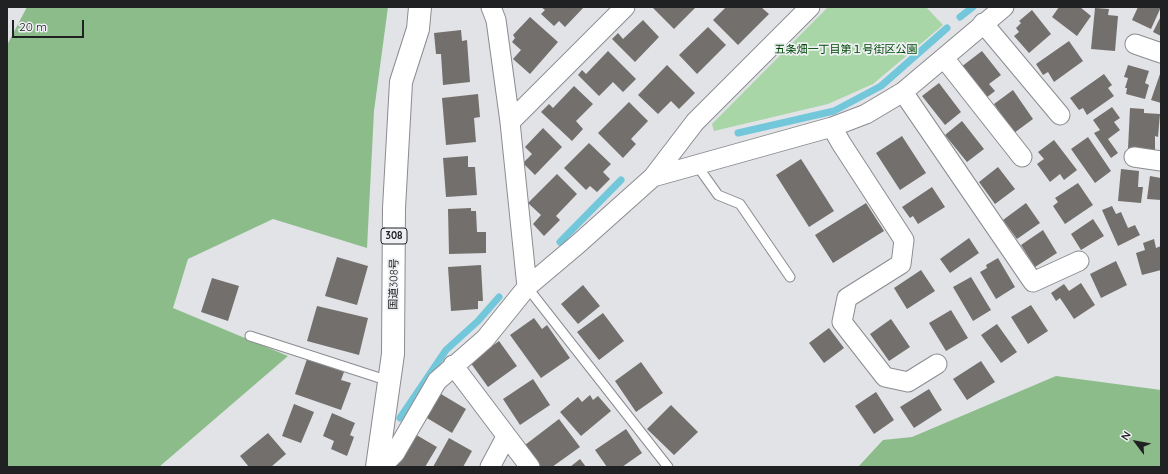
<!DOCTYPE html>
<html>
<head>
<meta charset="utf-8">
<style>
  body { margin:0 }
  #map { position:relative; width:1168px; height:474px; overflow:hidden; background:#e1e3e7; font-family:Quicksand,sans-serif }
  canvas { display:block }
  .frame { position:absolute; inset:0; border:8px solid #202122; pointer-events:none }
  .north { position:absolute; left:1116px; top:422px; width:40px; height:40px; -webkit-text-stroke:3px #eef0f4; paint-order:stroke; rotate:302deg; font-size:11px; font-weight:700; line-height:16px; text-align:center; color:#202122 }
  .north::after { content:''; display:block; margin:auto; width:14px; height:18px; background:#202122; clip-path:polygon(50% 0,100% 100%,50% 72%,0 100%) }
  .scale { position:absolute; left:12px; top:20px; width:72px; height:18px; box-sizing:border-box; border:2px solid #202122; border-top:0; padding-left:5px; font-size:12px; line-height:14px; white-space:nowrap; color:#202122; -webkit-text-stroke:3px #eef0f4; paint-order:stroke }
</style>
</head>
<body>
<div id="map">
<canvas width="1168" height="474"></canvas>
<div class="frame"></div>
<div class="north">N</div>
<div class="scale">20 m</div>
</div>
<script>
const ctx = document.querySelector('canvas').getContext('2d');
ctx.lineJoin = 'round';
function paint(path, color) { ctx.fillStyle = color; ctx.fill(path, 'evenodd'); }
const shape = rows => new Path2D(rows.map(r => 'M' + r).join(''));
function stroke(path, color, width, dash) { ctx.strokeStyle = color; ctx.lineWidth = width; ctx.lineCap = dash ? 'butt' : 'round'; ctx.setLineDash(dash || []); ctx.stroke(path); }
function drawText(font, color, halo, rows, align = 'center') {
  ctx.font = font + ' Quicksand,"Noto Sans JP",sans-serif'; ctx.lineWidth = 3.5; ctx.setLineDash([]); ctx.textBaseline = 'middle'; ctx.strokeStyle = halo; ctx.fillStyle = color; for (const [text, x, y, turn = 0] of rows) {
    ctx.save(); ctx.translate(x, y); ctx.rotate((+turn || 0) * Math.PI / 180); ctx.textAlign = isNaN(turn) ? turn : align; if (halo) ctx.strokeText(text, 0, 0); ctx.fillText(text, 0, 0); ctx.restore();
  }
}
paint(shape([
  [828,7,926,7,943,25,873,84,828,104,714,131,712,124]
]), '#a8d6a6');
paint(shape([
  [27,7,388,7,374,111,367,248,273,219,188,259,173,308,288,356,159,467,7,467,7,45],
  [1056,376,1161,390,1161,467,858,467,883,440,912,437]
]), '#8dbc8b');
stroke(shape([
  [960,17,973,7],
  [738,133,834,111,881,86,947,28],
  [560,242,621,180],
  [400,418,446,350,478,321,499,297]
]), '#73c7da', 7);
paint(shape([
  [541,7,584,7,565,27,559,21,554,26,541,14,545,10],
  [652,7,696,7,674,29],
  [726,7,761,7,769,14,738,45,713,20],
  [1059,7,1080,7,1091,16,1077,36,1052,17],
  [1138,7,1161,7,1151,29,1132,20],
  [1095,8,1109,9,1108,15,1118,16,1115,51,1091,49],
  [1032,10,1051,34,1029,53,1014,36,1019,32,1016,28,1021,23,1019,21],
  [1161,16,1161,36,1153,32],
  [530,17,558,42,530,74,513,59,521,50,512,42,515,38,513,35],
  [643,20,659,37,635,62,612,39,618,33,623,39],
  [708,27,726,45,697,74,679,55],
  [461,30,462,41,467,40,470,82,443,85,441,54,436,54,434,33],
  [1069,41,1083,61,1054,82,1048,72,1043,75,1036,64],
  [608,51,636,79,623,92,613,82,599,96,578,75,582,70,586,74],
  [982,51,1001,75,989,84,995,91,986,98,961,67],
  [667,65,695,93,679,109,671,101,658,114,638,95],
  [1128,65,1149,71,1145,83,1149,85,1145,99,1126,94,1127,88,1125,88,1128,78,1124,77],
  [1104,74,1112,85,1108,88,1114,96,1087,115,1083,108,1079,110,1070,98],
  [1160,74,1161,74,1161,103,1151,100],
  [939,83,961,112,945,125,922,96],
  [574,86,593,104,576,121,583,129,572,141,541,112,549,104,553,108],
  [1013,90,1033,119,1014,133,994,104],
  [478,94,480,117,474,118,476,142,446,145,442,98],
  [629,102,648,121,631,139,636,144,623,158,598,133],
  [1112,107,1120,118,1114,122,1120,130,1108,139,1118,153,1111,158,1094,133,1100,130,1093,120],
  [1130,108,1144,109,1144,113,1160,114,1158,137,1155,136,1155,150,1128,149],
  [962,121,984,149,967,162,945,135],
  [543,128,562,147,535,175,523,163,532,154,525,147],
  [902,136,926,173,900,190,876,153],
  [1088,137,1111,171,1095,183,1071,149],
  [1054,140,1077,170,1064,180,1060,174,1050,182,1037,164,1044,159,1038,152],
  [589,143,611,164,603,172,610,179,597,192,590,186,586,190,564,168],
  [468,156,468,167,475,167,477,195,446,197,443,158],
  [801,159,834,211,809,227,776,175],
  [998,167,1015,189,995,204,979,182],
  [1121,169,1139,171,1138,187,1143,187,1141,203,1118,201],
  [557,174,577,194,556,216,560,220,544,236,533,224,541,215,528,203],
  [1150,176,1161,178,1161,200,1147,199],
  [1078,183,1093,205,1065,224,1053,206,1058,202,1055,198],
  [932,187,945,207,918,224,913,216,910,218,902,207],
  [866,203,884,231,833,263,815,235],
  [1026,203,1040,223,1017,239,1003,220],
  [1112,206,1116,214,1121,212,1128,228,1135,225,1140,235,1118,246,1102,210],
  [471,208,471,211,476,211,477,232,486,232,486,253,449,254,448,209],
  [1093,219,1104,236,1081,250,1071,234],
  [1043,230,1057,253,1035,267,1021,245],
  [969,238,979,253,950,273,940,259],
  [1154,239,1156,248,1161,246,1161,270,1142,275,1136,253,1145,250,1143,243],
  [337,257,368,266,357,305,325,296],
  [998,258,1015,287,996,299,980,272,987,268,986,265],
  [1116,261,1127,285,1101,298,1090,274],
  [481,265,483,301,478,301,478,309,451,311,448,267],
  [921,270,935,291,907,309,894,288],
  [971,277,991,310,973,321,953,287],
  [212,278,239,286,228,321,201,312],
  [1081,283,1095,305,1074,319,1060,298,1056,301,1051,293,1064,284,1069,291],
  [583,285,600,306,578,324,561,304],
  [1031,305,1048,331,1028,344,1011,317],
  [317,306,368,318,359,355,307,341],
  [951,310,968,338,946,351,929,323],
  [603,313,624,341,599,360,577,332],
  [534,318,542,329,547,325,570,358,541,378,510,335],
  [891,319,910,347,889,361,870,334],
  [997,324,1017,352,1001,363,981,335],
  [829,328,844,348,824,363,809,343],
  [499,341,517,366,488,387,470,362],
  [307,359,344,372,341,380,351,383,341,410,295,394],
  [981,361,995,382,967,400,953,379],
  [641,362,663,393,636,412,615,381],
  [533,379,550,405,520,425,503,399],
  [929,389,942,410,914,428,900,407],
  [436,391,466,409,452,433,422,415],
  [876,392,894,420,874,434,855,406],
  [590,395,593,400,598,396,611,411,581,436,560,412,578,397,582,402],
  [294,404,314,412,301,443,282,436],
  [671,405,698,432,674,455,647,429],
  [332,413,355,423,350,435,354,437,347,456,331,449,334,441,323,436],
  [559,419,580,447,552,467,541,467,525,445],
  [626,429,642,453,622,467,607,467,595,450],
  [268,433,286,454,271,467,249,467,240,456],
  [413,433,437,447,425,467,393,467],
  [449,438,472,451,463,467,433,467],
  [580,459,586,467,570,467]
]), '#736f6d');
const lane = shape([
  [696,164,718,195,740,204,790,277],
  [527,287,668,467],
  [250,336,389,381]
]);
const street = shape([
  [491,7,496,20,510,122,527,287],
  [983,23,1060,115],
  [1135,44,1161,53],
  [944,58,1022,157],
  [903,92,1033,282,1079,261],
  [510,122,625,7],
  [832,127,841,143,904,240,901,264,847,298,842,322,885,377,908,382,937,364],
  [1134,157,1161,161],
  [653,177,832,127,866,114,903,92,1004,7],
  [453,365,530,467],
  [381,467,395,453,437,381,485,339,527,287,578,244,653,177,695,122,810,7],
  [490,467,506,437]
]);
const highway = shape([
  [377,467,393,354,394,208,401,82,418,29,420,7]
]);
stroke(lane, '#8a8c90', 11);
stroke(street, '#8a8c90', 21);
stroke(highway, '#8a8c90', 24);
stroke(lane, '#fff', 9);
stroke(street, '#fff', 19);
stroke(highway, '#fff', 22);
for (const [x, y, w] of [
  [394,236,26]
]) { const box = new Path2D(); box.roundRect(x - w / 2, y - 8, w, 16, 3); ctx.fillStyle = '#eef0f4'; ctx.fill(box); stroke(box, '#202122', 1); }
drawText('bold 10px', '#202122', null, [
  ["308",394,236]
]);
drawText('11px', '#004906', '#eef0f4', [
  ["五条畑一丁目第１号街区公園",846,50]
]);
drawText('11px', '#202122', '#eef0f4', [
  ["国道308号",394,284,-89]
]);
</script>
</body>
</html>
